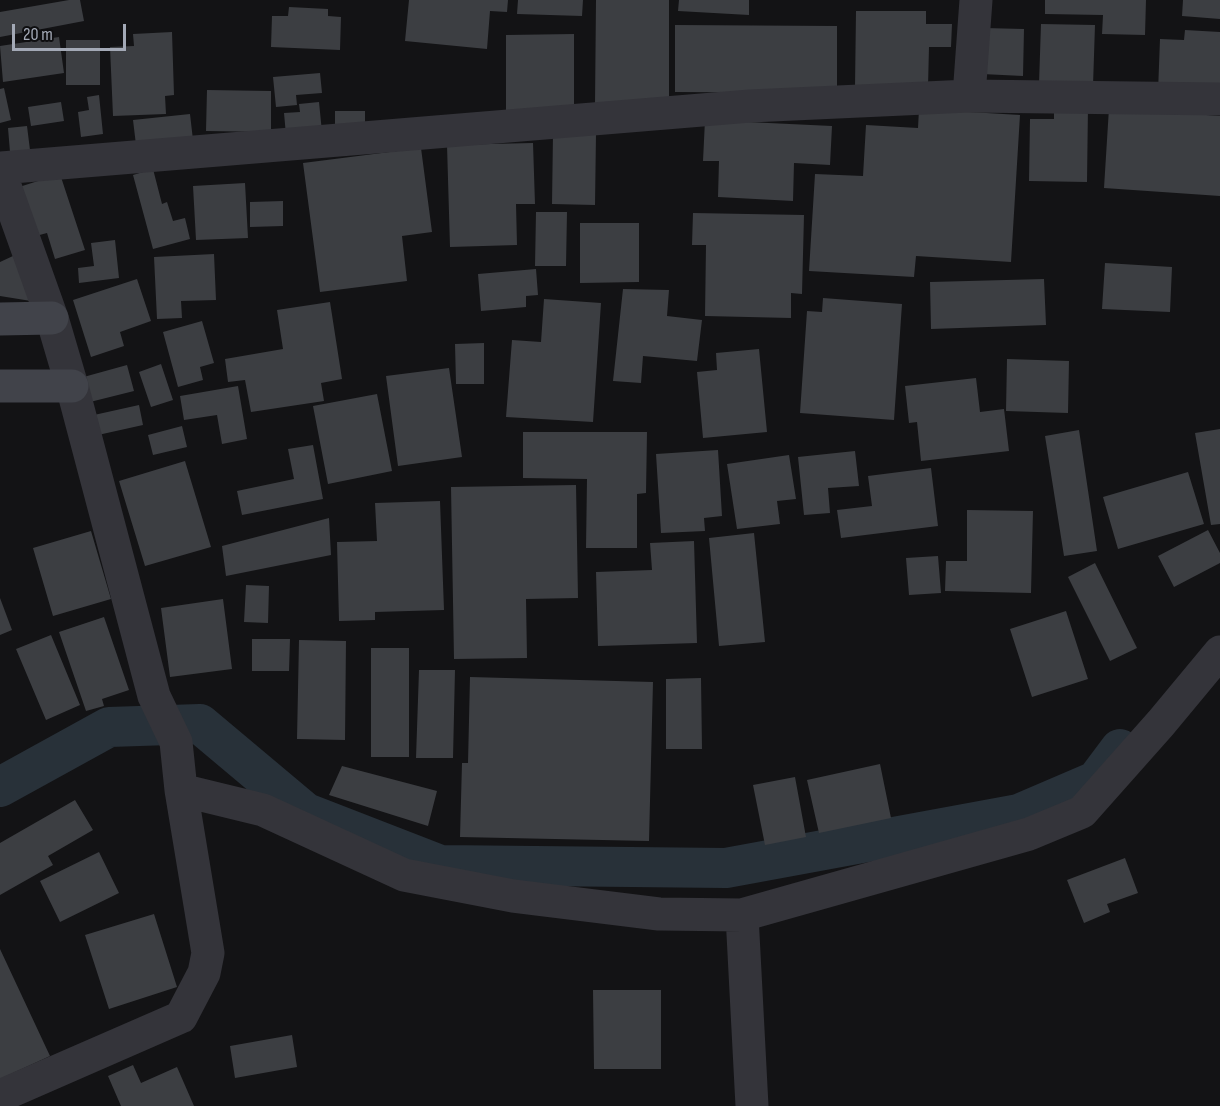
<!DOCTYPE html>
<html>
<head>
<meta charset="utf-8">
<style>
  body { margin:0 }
  #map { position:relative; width:1220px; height:1106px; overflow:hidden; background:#131315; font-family:"Sofia Sans Condensed",sans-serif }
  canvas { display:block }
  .scale { position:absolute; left:12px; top:24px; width:114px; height:27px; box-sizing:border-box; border:3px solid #a3a9b6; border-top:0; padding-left:8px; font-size:18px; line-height:21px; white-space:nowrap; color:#a3a9b6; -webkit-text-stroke:4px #0e0e10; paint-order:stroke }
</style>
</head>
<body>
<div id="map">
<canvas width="1220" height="1106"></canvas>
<div class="scale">20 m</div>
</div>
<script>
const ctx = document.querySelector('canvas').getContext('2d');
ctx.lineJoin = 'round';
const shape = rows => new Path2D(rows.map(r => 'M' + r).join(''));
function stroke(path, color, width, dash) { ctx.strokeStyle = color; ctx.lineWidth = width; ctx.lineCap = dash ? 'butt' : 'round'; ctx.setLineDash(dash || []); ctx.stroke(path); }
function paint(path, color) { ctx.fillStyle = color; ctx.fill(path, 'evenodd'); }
stroke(shape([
  [0,787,109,727,200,724,306,813,440,865,726,868,1019,814,1096,781,1120,749]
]), '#283139', 40);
paint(shape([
  [69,0,80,0,84,21,0,37,0,12],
  [409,0,508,0,507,12,490,11,487,49,405,41],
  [518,0,583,0,582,16,517,14],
  [596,0,669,0,669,105,595,104],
  [679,0,749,0,749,15,678,11],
  [1045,0,1146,0,1145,35,1102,34,1103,15,1045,14],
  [1183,0,1220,0,1220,19,1182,16],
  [289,7,328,9,328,16,341,17,340,50,271,47,272,16,288,16],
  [856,11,926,11,926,24,952,24,951,47,929,47,928,87,855,87],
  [1041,24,1095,25,1093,86,1039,84],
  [675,25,837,26,837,93,675,92],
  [984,28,1024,29,1023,76,982,74],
  [1185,30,1220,32,1220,94,1158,92,1160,39,1184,40],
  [172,32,174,95,165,96,166,114,113,116,110,47,134,46,133,34],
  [574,34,574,114,506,114,506,35],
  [59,37,64,73,3,82,0,46],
  [66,40,100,40,100,85,66,85],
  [320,73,322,93,296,95,297,105,276,107,273,77],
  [4,88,11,120,0,123,0,89],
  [207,90,271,91,271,132,206,131],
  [99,95,103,134,81,137,78,112,89,110,87,97],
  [61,102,64,121,31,126,28,107],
  [319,102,322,132,286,135,284,113,300,112,299,104],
  [1054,105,1088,106,1087,182,1029,181,1030,119,1054,119],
  [1109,108,1220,116,1220,196,1104,188],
  [919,109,1020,115,1011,262,916,256,914,277,809,271,815,174,863,176,866,125,918,128],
  [335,111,365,111,365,129,335,128],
  [190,114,193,140,136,145,133,120],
  [705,120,832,126,830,165,794,163,793,201,718,197,719,161,703,161],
  [27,126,30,150,10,152,8,128],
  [553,133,596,134,595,205,552,204],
  [533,143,535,204,516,204,517,245,450,247,447,145],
  [421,148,432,232,402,236,407,281,320,292,303,163],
  [153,169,162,204,167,202,173,221,185,218,190,239,153,249,133,175],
  [60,174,85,250,55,259,47,233,32,237,16,188],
  [245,183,248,238,196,240,193,186],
  [283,201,283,226,250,227,250,202],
  [536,212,567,212,566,266,535,266],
  [693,213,804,215,802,294,791,293,791,318,705,316,706,245,692,245],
  [580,223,639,223,639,282,580,283],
  [115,240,119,278,79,283,78,268,94,266,91,243],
  [214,254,216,300,181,301,182,318,157,319,154,257],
  [13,256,31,301,0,296,0,262],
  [1105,263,1172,267,1170,312,1102,309],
  [536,269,538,295,526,296,526,307,481,311,478,274],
  [137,279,151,321,120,332,124,346,91,357,73,300],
  [1044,279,1046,325,931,329,930,282],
  [623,289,669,290,667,316,702,320,697,361,643,356,641,383,613,381],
  [823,298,902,304,894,420,800,413,807,311,822,312],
  [544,299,601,303,593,422,506,417,512,340,541,342],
  [330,302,342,379,321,383,324,401,251,412,245,380,228,382,225,359,283,349,277,310],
  [202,321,214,363,200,367,203,380,178,387,163,332],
  [484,343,484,384,456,384,455,344],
  [759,349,767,432,703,438,697,372,717,370,716,353],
  [1007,359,1069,361,1068,413,1006,411],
  [161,364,173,400,151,407,139,372],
  [127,365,134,391,86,403,80,378],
  [449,368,462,457,398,466,386,376],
  [976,378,980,412,1004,409,1009,451,921,461,917,422,909,423,905,386],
  [238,386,247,439,222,444,217,415,184,420,180,396],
  [377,394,392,471,328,484,313,406],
  [139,405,143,425,98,435,94,415],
  [182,426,187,447,153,455,148,435],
  [1220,429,1220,524,1211,525,1195,433],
  [1079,430,1097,551,1064,556,1045,436],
  [523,432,647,432,646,493,637,494,637,548,586,548,587,479,523,478],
  [313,445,323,499,242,515,237,491,294,479,288,449],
  [718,450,722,516,704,518,705,531,661,533,656,454],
  [855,451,859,486,828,488,830,513,804,515,798,457],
  [789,455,796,499,777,501,780,524,737,529,727,464],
  [185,461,211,547,145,566,119,481],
  [931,468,938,526,841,538,837,510,872,506,868,476],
  [1188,472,1204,524,1118,549,1103,497],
  [576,485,578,598,526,599,527,658,454,659,451,487],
  [440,501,444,610,375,612,375,620,339,621,337,542,377,541,375,503],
  [967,510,1033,511,1031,593,945,591,946,561,967,561],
  [329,518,331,555,226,576,222,546],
  [1208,530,1220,553,1220,563,1174,587,1158,556],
  [91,531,111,599,53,616,33,548],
  [754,533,765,642,719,646,709,538],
  [694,541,697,643,598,646,596,572,652,570,650,543],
  [938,556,941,593,909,595,906,558],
  [1095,563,1137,648,1110,661,1068,577],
  [246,585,269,586,268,623,244,622],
  [0,598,12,630,0,635],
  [223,599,232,669,170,677,161,608],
  [1066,611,1088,679,1032,697,1010,629],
  [104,617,129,690,102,699,104,706,86,711,59,632],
  [51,635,80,705,46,720,16,649],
  [252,639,290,639,289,671,252,671],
  [299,640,346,641,345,740,297,739],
  [371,648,409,648,409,757,371,757],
  [419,670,455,670,453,758,416,758],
  [470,677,653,682,649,841,460,837,462,763,468,763],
  [701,678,702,749,666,749,666,679],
  [880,764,891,818,819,833,807,780],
  [342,766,437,791,428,826,329,795],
  [795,777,806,837,765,845,753,785],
  [75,800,93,830,48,856,53,865,0,895,0,843],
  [99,852,119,893,60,922,40,881],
  [1125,858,1138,893,1107,904,1110,912,1084,923,1067,880],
  [154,914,177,987,109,1009,85,935],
  [0,949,50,1056,0,1079],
  [593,990,661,990,661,1069,594,1069],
  [292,1035,297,1067,235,1078,230,1046],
  [133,1065,141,1083,177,1067,194,1106,121,1106,108,1076]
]), '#3c3e42');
stroke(shape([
  [969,96,976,0],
  [0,168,750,106,969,96,1220,99],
  [0,172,52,318,72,386,154,696,176,742,181,790,208,953,204,973,181,1017,0,1096],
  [181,790,263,810,404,875,513,896,659,914,742,915,1029,834,1082,812,1161,723,1220,652],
  [742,915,752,1106]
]), '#34343a', 33);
stroke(shape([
  [0,319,52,318],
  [0,386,72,386]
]), '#41434a', 33);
</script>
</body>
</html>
